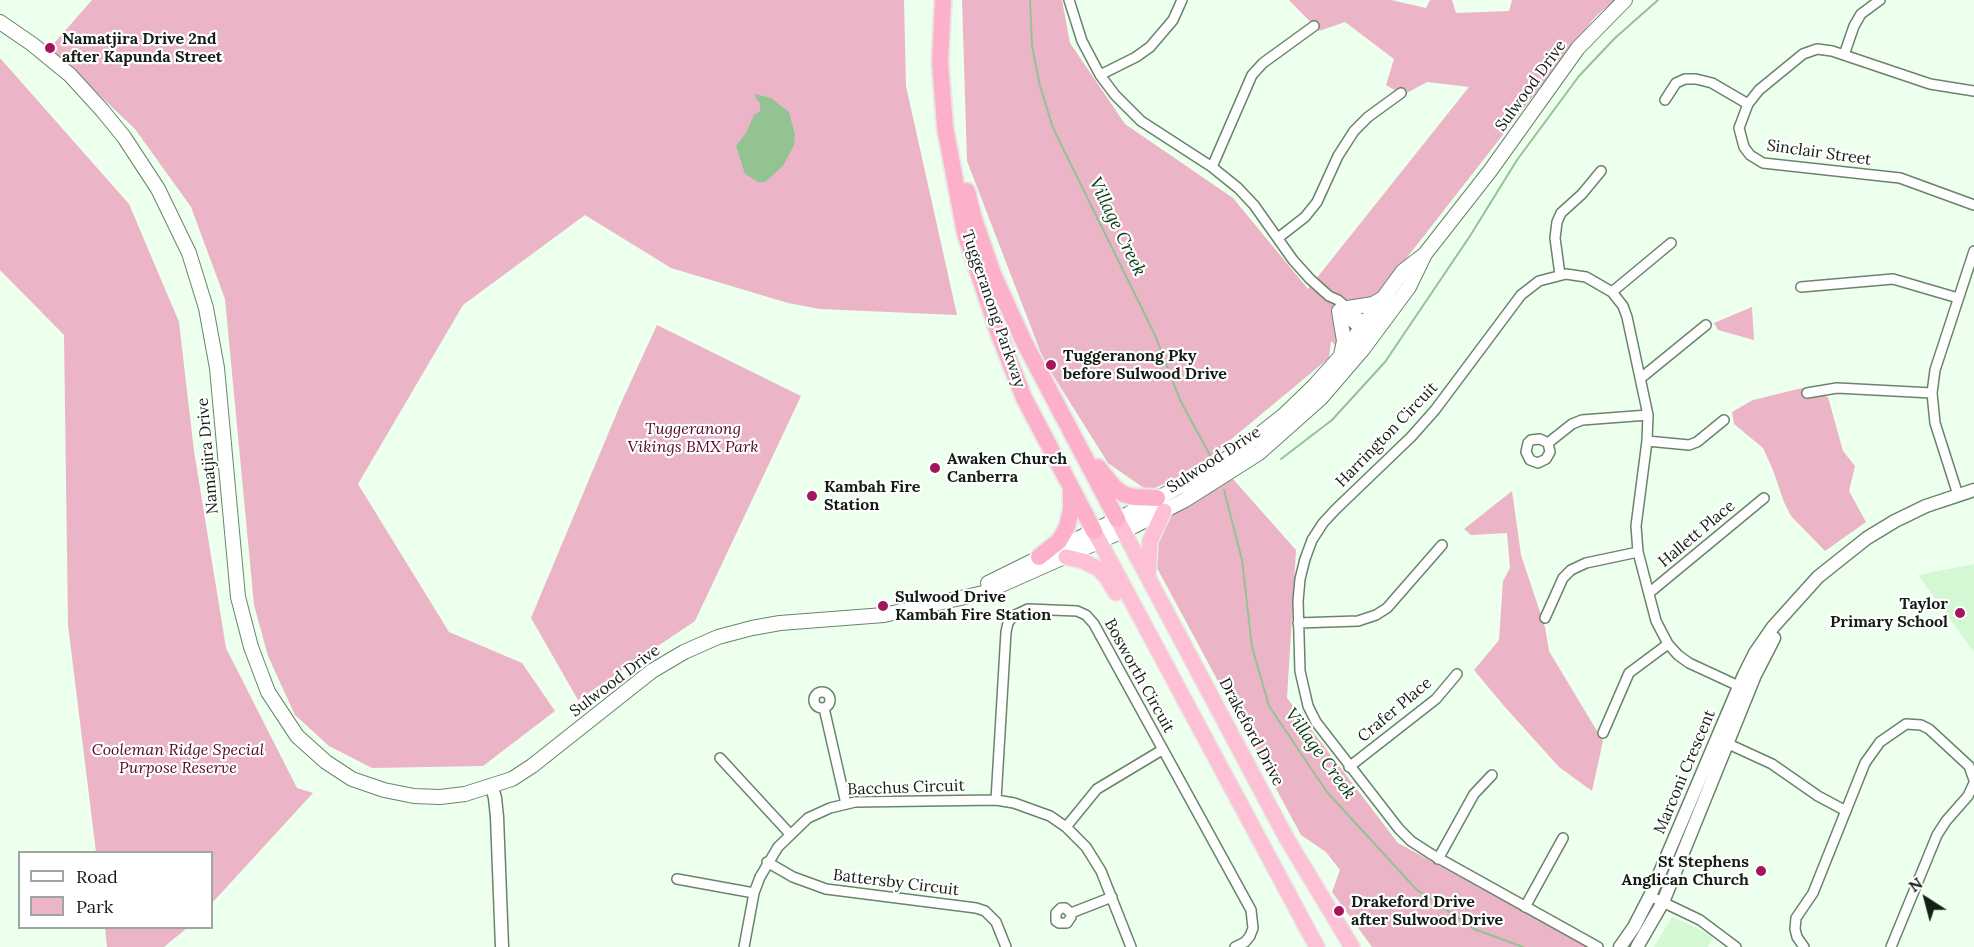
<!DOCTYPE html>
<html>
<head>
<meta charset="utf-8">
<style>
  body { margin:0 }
  #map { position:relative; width:1974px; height:947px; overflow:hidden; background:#edffed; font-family:Lora,serif }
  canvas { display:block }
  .legend { position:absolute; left:18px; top:851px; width:195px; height:78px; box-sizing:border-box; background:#fff; border:2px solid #a1a5a1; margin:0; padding:8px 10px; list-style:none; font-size:18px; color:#141e14 }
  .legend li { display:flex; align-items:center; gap:12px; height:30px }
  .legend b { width:30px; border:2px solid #a1a5a1 }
  .north { position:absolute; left:1896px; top:869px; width:60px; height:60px; -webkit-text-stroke:4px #fff; paint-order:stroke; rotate:324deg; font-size:16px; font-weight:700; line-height:24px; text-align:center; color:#141e14 }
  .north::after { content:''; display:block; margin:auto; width:21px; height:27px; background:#141e14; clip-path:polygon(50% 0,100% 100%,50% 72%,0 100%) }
</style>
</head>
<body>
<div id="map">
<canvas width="1974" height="947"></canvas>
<ul class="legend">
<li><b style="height:8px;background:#fff"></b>Road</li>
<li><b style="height:16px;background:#ecb5c7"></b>Park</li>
</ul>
<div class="north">N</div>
</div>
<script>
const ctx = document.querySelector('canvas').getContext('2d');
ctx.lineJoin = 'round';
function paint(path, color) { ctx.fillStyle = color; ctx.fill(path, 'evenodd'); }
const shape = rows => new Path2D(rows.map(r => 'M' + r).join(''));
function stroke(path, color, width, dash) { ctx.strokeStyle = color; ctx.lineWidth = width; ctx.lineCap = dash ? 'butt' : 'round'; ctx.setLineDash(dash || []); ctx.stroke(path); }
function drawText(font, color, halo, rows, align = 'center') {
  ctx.font = font + ' Lora,serif'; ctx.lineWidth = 4.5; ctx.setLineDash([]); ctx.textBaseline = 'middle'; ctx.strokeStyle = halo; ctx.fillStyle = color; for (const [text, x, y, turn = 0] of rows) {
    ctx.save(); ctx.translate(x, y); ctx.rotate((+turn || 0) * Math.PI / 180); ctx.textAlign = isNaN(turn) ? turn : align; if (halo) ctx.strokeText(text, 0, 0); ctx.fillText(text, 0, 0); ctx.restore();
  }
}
paint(shape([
  [1974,564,1974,652,1918,575],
  [1672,917,1695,927,1713,938,1708,947,1654,947]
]), '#d4f7d4');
paint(shape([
  [92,0,904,0,906,86,957,315,820,309,788,303,671,268,585,215,463,305,358,484,449,632,522,663,555,711,483,766,372,768,329,746,295,715,268,656,254,605,225,299,191,207,135,129,50,48],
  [962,0,1062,0,1070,43,1125,124,1233,198,1308,289,1469,87,1427,82,1403,95,1386,85,1394,59,1345,22,1319,31,1289,0,1391,0,1426,8,1430,0,1452,0,1456,13,1509,11,1512,0,1615,0,1595,17,1337,347,1331,341,1329,358,1193,471,1148,491,1108,463,1044,361,967,161],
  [0,58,129,204,179,322,194,451,226,648,297,788,313,793,212,903,212,852,96,852,68,625,64,335,0,270],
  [1752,307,1754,340,1718,330,1714,323],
  [657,325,801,396,695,621,578,700,531,618,621,403],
  [1802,388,1828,397,1843,451,1855,466,1849,491,1866,522,1825,551,1791,516,1784,502,1773,470,1763,448,1734,424,1732,412,1753,400],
  [1233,479,1296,550,1287,698,1398,843,1588,947,1372,947,1332,892,1340,870,1326,852,1301,835,1157,568,1153,557,1152,545,1167,517],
  [1512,491,1521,555,1545,627,1549,651,1603,741,1592,791,1559,767,1504,706,1474,670,1499,640,1503,581,1510,568,1507,533,1471,535,1464,529],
  [105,928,187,928,164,947,107,947]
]), '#ecb5c7');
paint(shape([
  [755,94,771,98,789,112,795,135,794,145,783,166,765,182,758,182,745,174,736,146,746,133,754,115,760,111,760,103,756,99]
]), '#93c393');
stroke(shape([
  [1030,0,1032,46,1040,86,1053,128,1155,335,1180,400,1211,457],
  [1281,459,1332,420,1385,362,1470,236,1517,160,1579,76,1615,38,1658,0],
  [1224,490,1242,560,1252,647,1269,706,1327,792,1416,889,1474,929,1523,947]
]), '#93c393', 2);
const minor = shape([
  [1069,0,1082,41,1100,75,1115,95,1141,121,1212,167,1238,188,1254,205,1293,260,1310,279,1329,296,1338,300,1368,325],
  [1844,55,1854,26,1861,14,1880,0],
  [1100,75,1136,57,1150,47,1173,20,1182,0],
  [1974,91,1930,84,1832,51,1817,49,1803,54,1759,90,1748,104,1739,128,1744,147,1750,155,1763,163,1900,178,1974,205],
  [1665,100,1676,83,1685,79,1696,79,1712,83,1748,104],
  [1212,167,1252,75,1263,63,1314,26],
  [1278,238,1305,217,1317,202,1338,156,1354,131,1368,117,1401,93],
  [1560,275,1555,238,1557,222,1561,213,1582,194,1601,171],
  [1801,287,1893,279,1958,298],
  [1612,292,1671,243],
  [1339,311,1364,333],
  [1641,378,1706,325],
  [1807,393,1837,388,1932,393],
  [1647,441,1689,445,1697,442,1724,420],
  [1548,443,1550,452,1546,459,1538,463,1530,460,1526,452,1528,443,1531,440,1540,439,1548,443,1572,424,1582,420,1648,415],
  [1958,495,1935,423,1932,393,1935,370,1974,251],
  [1649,593,1764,498],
  [1545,618,1563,578,1571,570,1586,563,1638,552],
  [1298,623,1358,621,1376,615,1387,608,1442,545],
  '814 700a8 8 0 1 1 16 0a8 8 0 1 1-16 0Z',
  [824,708,846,804],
  [1603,733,1629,673,1668,644],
  [1722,741,1772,764,1818,796,1846,811],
  [720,758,790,834],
  [1349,767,1436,699,1457,674],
  [996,800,1006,632,1008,623,1013,616,1028,609,1077,611,1086,615,1094,624,1251,910,1253,928,1250,936,1245,942,1235,947],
  [1066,827,1097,789,1162,750],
  [1438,859,1474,794,1492,775],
  [767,862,793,877,826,889,976,908,985,911,996,922,1006,947],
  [677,879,754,893],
  [1650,896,1700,920,1736,947],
  [1525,907,1563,838],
  [1071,913,1065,908,1061,908,1056,913,1056,921,1059,923,1067,923,1071,917,1071,913,1112,897],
  [744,947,754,893,760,877,778,847,808,818,830,808,855,802,996,800,1014,803,1050,816,1066,827,1086,847,1101,871,1131,947],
  [1598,947,1431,854,1411,841,1399,829,1316,722,1308,706,1300,671,1298,601,1300,579,1305,559,1312,540,1323,523,1336,509,1411,437,1435,410,1521,295,1539,281,1566,274,1586,277,1612,292,1623,306,1627,317,1648,415,1647,441,1636,526,1638,552,1656,621,1668,644,1678,655,1689,663,1743,688],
  [1804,947,1797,937,1795,929,1796,918,1813,893,1865,763,1880,742,1906,724,1921,725,1929,729,1969,766,1974,780],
  [1891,947,1937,835,1946,821,1968,796,1974,783]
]);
const tertiary = shape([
  [492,787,495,798,497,817,502,947],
  [1620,947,1634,927,1650,896,1744,675,1755,653,1773,627,1818,577,1867,538,1895,521,1926,506,1974,490],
  [1637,947,1663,902,1755,675,1774,638]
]);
const secondary = shape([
  [0,22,32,44,70,75,102,110,124,137,158,189,189,253,206,308,217,368,238,597,251,647,268,692,297,736,326,762,352,779,384,790,414,796,440,797,465,794,512,779,532,766,652,671,684,652,718,637,752,628,780,623,884,615,983,593,1134,526,1185,500,1259,453,1321,398,1363,349,1409,287,1425,254],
  [1348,308,1373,304,1383,298],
  [1339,311,1344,341,1341,355],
  [988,583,1128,514,1205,473,1241,449,1284,415,1314,386,1340,357,1403,271,1425,254,1490,171,1578,48,1625,0]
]);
const trunk = shape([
  [1117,519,1287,839,1352,947],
  [1094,531,1317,947],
  [1066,557,1083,561,1099,569,1107,578,1116,593],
  [1148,575,1150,541,1164,511]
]);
const motorway = shape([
  [943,0,940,62,945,127,965,233,998,332,1024,398,1094,531],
  [967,191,974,219,993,274,1024,342,1117,519],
  [1098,467,1114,487,1123,494,1134,497,1157,498],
  [1039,557,1059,541,1067,527,1071,510,1071,489]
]);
stroke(minor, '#6a846a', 12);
stroke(tertiary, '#6a846a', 15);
stroke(secondary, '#6a846a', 16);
stroke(trunk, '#e8e8e8', 18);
stroke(motorway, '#e8e8e8', 20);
stroke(minor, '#fff', 9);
stroke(tertiary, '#fff', 12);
stroke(secondary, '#fff', 14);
stroke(trunk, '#fec0d4', 15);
stroke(motorway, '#fdb0ca', 16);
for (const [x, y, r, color] of [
  [50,48,6,"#a3155c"],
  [1051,365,6,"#a3155c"],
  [935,468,6,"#a3155c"],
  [812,496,6,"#a3155c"],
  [883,606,6,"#a3155c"],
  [1960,613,6,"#a3155c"],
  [1761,871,6,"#a3155c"],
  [1339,911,6,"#a3155c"]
]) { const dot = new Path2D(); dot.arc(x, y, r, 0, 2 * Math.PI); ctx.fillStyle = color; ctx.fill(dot); stroke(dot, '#fff', 2); }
drawText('bold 16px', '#141e14', '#fff', [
  ["Namatjira Drive 2nd",62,39],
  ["after Kapunda Street",62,57],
  ["Tuggeranong Pky",1063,356],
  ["before Sulwood Drive",1063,374],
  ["Awaken Church",947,459],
  ["Canberra",947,477],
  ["Kambah Fire",824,487],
  ["Station",824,505],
  ["Sulwood Drive",895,597],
  ["Kambah Fire Station",895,615],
  ["Taylor",1948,604,"right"],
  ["Primary School",1948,622,"right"],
  ["St Stephens",1749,862,"right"],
  ["Anglican Church",1749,880,"right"],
  ["Drakeford Drive",1351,902],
  ["after Sulwood Drive",1351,920]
], 'left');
drawText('16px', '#141e14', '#fff', [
  ["Sulwood Drive",1531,86,-54],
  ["Sinclair Street",1819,153,8],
  ["Tuggeranong Parkway",993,309,71],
  ["Harrington Circuit",1387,435,-46],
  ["Namatjira Drive",208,456,-95],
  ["Sulwood Drive",1214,460,-33],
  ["Hallett Place",1697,534,-40],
  ["Bosworth Circuit",1139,676,61],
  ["Sulwood Drive",615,681,-37],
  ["Crafer Place",1395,710,-40],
  ["Drakeford Drive",1251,732,62],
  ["Marconi Crescent",1685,772,-67],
  ["Bacchus Circuit",906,788,-2],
  ["Battersby Circuit",896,883,7]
]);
drawText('italic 16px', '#55042c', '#fff', [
  ["Tuggeranong",693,429],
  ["Vikings BMX Park",693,447],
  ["Cooleman Ridge Special",178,750],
  ["Purpose Reserve",178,768]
]);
drawText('italic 18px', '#083d0f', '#fff', [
  ["Village Creek",1117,227,64],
  ["Village Creek",1320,754,54]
]);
</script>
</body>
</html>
